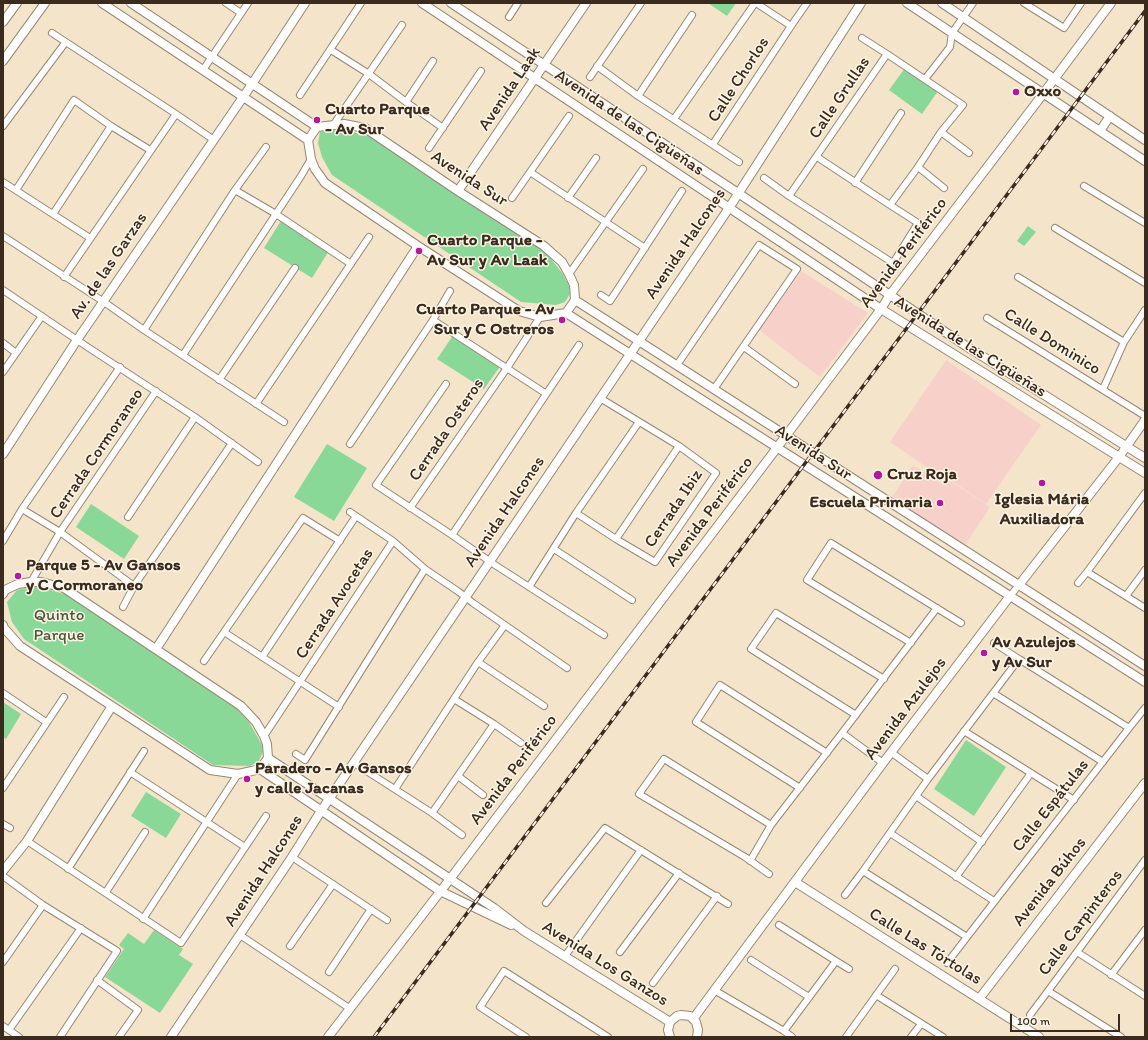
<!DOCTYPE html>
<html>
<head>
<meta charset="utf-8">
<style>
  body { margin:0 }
  #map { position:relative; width:1148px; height:1040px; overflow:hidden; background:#f4e4c9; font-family:Itim,sans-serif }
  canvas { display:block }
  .frame { position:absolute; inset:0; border:4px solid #3b2a1e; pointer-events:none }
  .scale { position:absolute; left:1010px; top:1014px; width:110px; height:18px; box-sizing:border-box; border:2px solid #3b2a1e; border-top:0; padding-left:5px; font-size:12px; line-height:14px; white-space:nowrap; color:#3b2a1e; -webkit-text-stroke:3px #fcf5e5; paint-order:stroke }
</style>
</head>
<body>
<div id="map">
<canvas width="1148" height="1040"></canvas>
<div class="frame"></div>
<div class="scale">100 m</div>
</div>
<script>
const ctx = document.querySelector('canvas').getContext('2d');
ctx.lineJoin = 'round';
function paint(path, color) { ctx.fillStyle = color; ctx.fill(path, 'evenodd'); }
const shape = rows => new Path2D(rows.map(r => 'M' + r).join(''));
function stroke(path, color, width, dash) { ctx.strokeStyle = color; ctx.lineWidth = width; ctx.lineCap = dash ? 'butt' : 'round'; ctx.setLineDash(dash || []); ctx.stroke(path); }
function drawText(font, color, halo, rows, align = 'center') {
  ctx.font = font + ' Itim,sans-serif'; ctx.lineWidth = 3; ctx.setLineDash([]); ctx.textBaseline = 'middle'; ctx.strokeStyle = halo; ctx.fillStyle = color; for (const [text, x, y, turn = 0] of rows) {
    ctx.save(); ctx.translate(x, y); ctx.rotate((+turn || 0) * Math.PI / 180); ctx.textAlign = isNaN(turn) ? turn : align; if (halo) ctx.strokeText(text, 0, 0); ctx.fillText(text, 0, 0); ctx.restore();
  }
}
paint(shape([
  [801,271,868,313,820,377,759,330],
  [946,360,1041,425,986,504,947,478,945,480,890,442],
  [913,465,944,485,948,480,990,507,964,547,891,499]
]), '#f7d1c9');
paint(shape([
  [708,3,736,3,727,16],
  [905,68,938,91,922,114,889,90],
  [339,128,371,137,542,248,563,274,569,286,570,294,565,302,556,305,521,302,332,175,322,157,318,143,320,132],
  [282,219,330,249,312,278,264,248],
  [1028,226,1036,232,1024,246,1017,241],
  [454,334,501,365,484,389,437,359],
  [327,444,367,468,334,521,294,497],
  [91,504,139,536,124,559,76,527],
  [36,586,68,595,237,709,249,722,262,745,263,752,258,762,250,766,213,765,24,639,12,622,7,602,17,590],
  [3,702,21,714,6,739,3,737],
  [966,740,1006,767,974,816,934,789],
  [146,792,181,814,166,838,131,816],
  [154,930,183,949,179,955,193,964,160,1013,105,977,124,949,119,945,128,933,144,944]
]), '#89d897');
const street = shape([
  [226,3,241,13],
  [756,3,791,26],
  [1024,3,1064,28,1081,3],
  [509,17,518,3],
  [52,33,176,114,214,140],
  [862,38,887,54],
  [331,50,369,74,406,102,443,128],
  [887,54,963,105,941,132,918,167,890,205,918,223,893,263,789,196,887,54],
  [597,66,638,96,739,162],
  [203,70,248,3],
  [590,77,641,3],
  [925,79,950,47,952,33,973,3],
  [300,95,361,3],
  [638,96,692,15],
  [406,102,433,61],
  [674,119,755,3],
  [334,124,402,25],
  [3,126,65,43],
  [941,132,969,153],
  [713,144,791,26,807,3],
  [429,148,481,71],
  [817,157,890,205],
  [918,167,944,188],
  [530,172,645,248],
  [764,178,789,196],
  [3,182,90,238],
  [855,183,901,113],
  [1084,186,1145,223],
  [16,190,74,100,111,126,150,150],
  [235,190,276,214,351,264],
  [512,198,569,116],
  [568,198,596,158],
  [53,214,111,126],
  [1055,228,1145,283],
  [3,236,104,302,144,330,284,422],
  [569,274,643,169],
  [64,277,176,114],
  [1018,277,1124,342],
  [3,290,89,348,195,417,258,462],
  [601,295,610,301,682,191],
  [987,318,1145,416],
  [433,320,545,393],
  [144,330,235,190,266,147],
  [3,343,16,353],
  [744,347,795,384],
  [183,355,301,176,311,159],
  [677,365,759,245,797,269,714,389],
  [3,372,42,316],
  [219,380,295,268],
  [446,384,376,485,452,535,495,565,604,635],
  [1103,389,1124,342,1145,310],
  [256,404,369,237],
  [350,444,433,320,450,291],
  [1145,493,1087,572,1145,608],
  [410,508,507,368,540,317],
  [22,509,60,532,134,586],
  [350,512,393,541,425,569,459,592,473,603,567,668],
  [576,513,616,539,655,562,716,473,679,446,600,398],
  [128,517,195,417],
  [452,535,579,345],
  [616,539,679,446],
  [3,541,22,509,120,367],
  [554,549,632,600],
  [31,582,60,532,156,391],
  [1078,583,1087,572],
  [529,587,576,513,639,422],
  [1010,596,1019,585],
  [1126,596,1145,570],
  [123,607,134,586,232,443],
  [224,632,339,707],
  [911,643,807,580,831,543,961,623],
  [994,643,1019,659],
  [262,657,356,516],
  [1019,659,1129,728,967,937,863,871,928,779,1019,659],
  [204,661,303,518,340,541],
  [478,662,544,706],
  [3,693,46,722],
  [993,693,1103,762],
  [454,699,494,724,521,743],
  [856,715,751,649,776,613,884,679],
  [1129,728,1145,708],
  [964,731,1074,800],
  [842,733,883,763],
  [264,736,393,541],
  [892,753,928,779],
  [296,754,305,760,425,569],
  [354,763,432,813,462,835],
  [130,772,245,847],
  [458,776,483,795],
  [3,788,64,697],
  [800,788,696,722,720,685,827,753],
  [395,789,478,662,505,625],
  [916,796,982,842],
  [432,813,494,724],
  [3,824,10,828],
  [890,833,994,901],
  [27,841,181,943,266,816],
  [292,857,387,920],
  [750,861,771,825,842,733,937,608],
  [68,869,144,751],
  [769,874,745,857,639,794,664,759,771,825],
  [3,876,43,905,117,951,60,1037],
  [956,877,1031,773],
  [106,892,145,832],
  [845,895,863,871],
  [546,903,605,828,728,904],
  [143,919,238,774],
  [240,935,349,1008],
  [290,946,333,884],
  [620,952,679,873],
  [1077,952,1145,996],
  [565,956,641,850],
  [751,960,809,997],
  [836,961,849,969],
  [3,962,43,905],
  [947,963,967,937],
  [329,972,371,909],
  [1111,975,1145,930],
  [97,980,138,1010,119,1037],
  [653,983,717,896],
  [714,990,784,1031,836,961,779,925],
  [876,995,943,1037],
  [1030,1015,1048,991],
  [3,1026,19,1037],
  [9,1030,81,928],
  [784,1031,792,1037],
  [526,1037,480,1007,504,971,608,1037],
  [846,1037,895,969],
  [911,1037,921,1024],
  [1121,1037,1048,991,1145,860]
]);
const secondary = shape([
  [102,3,308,140],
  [131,3,317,127,344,124,365,128,458,191,544,246,562,262,569,274,574,285,575,300,566,313],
  [422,3,881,309,1145,473],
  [451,3,738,193,966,346,1145,458],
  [907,3,1145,161],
  [942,3,1145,140],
  [3,22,17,3],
  [3,61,45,3],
  [317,127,308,140,311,159,315,169,325,183,418,246,519,311,540,317,566,313,1145,682],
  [1100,131,1110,116],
  [458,191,586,3],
  [575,300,1145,666],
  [3,454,77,340,252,84,305,3],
  [1019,585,1119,457,1145,420],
  [3,594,5,590,18,584,31,582,41,582,64,588,241,706,256,722,264,736,267,744,268,758,260,769,252,771,238,774,210,770,20,646,4,628,3,625],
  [156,649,418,246],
  [268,758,494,908,524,931,670,1022],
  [260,769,440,891,511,925],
  [3,871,27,841,112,706],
  [795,882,1039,1037],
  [979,999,1145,783],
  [693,1019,883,763,1010,596],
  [171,1037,292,857,321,811,729,208,861,3],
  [328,1037,450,879,770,457,881,309,889,296,1043,94,1111,3],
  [670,1037,668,1030,670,1022,677,1016,681,1015,690,1016,696,1022,698,1030,697,1037]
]);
stroke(street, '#988774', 8);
stroke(secondary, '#988774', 10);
stroke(street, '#fff', 6);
stroke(secondary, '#fff', 8);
const rail = shape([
  [374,1037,1145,11]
]);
stroke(rail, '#3b2a1e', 3.5);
stroke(rail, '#fcf5e5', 2, [6]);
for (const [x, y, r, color] of [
  [1016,92,4,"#b5179e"],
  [317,120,4,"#b5179e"],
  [419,251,4,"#b5179e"],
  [562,320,4,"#b5179e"],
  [878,475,5,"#b5179e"],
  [1042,483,4,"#b5179e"],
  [940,503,4,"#b5179e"],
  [18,576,4,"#b5179e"],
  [984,653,4,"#b5179e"],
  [247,779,4,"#b5179e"]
]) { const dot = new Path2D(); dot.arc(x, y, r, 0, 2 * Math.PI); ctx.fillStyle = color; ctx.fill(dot); stroke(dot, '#fcf5e5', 1.5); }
drawText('17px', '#3b2a1e', '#fcf5e5', [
  ["Calle Chorlos",739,80,-57],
  ["Avenida Laak",510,89,-56],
  ["Calle Grullas",840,98,-56],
  ["Avenida de las Cigüeñas",629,123,34],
  ["Avenida Sur",469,179,33],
  ["Avenida Halcones",686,244,-56],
  ["Avenida Periférico",904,253,-53],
  ["Av. de las Garzas",109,266,-56],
  ["Calle Dominico",1052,342,32],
  ["Avenida de las Cigüeñas",970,347,32],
  ["Cerrada Osteros",447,430,-56],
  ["Avenida Sur",813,453,33],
  ["Cerrada Cormoraneo",97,454,-56],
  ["Cerrada Ibiz",674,509,-56],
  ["Avenida Halcones",505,512,-56],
  ["Avenida Periférico",710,512,-53],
  ["Cerrada Avocetas",335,604,-57],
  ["Avenida Azulejos",906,709,-53],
  ["Avenida Periférico",514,770,-53],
  ["Calle Espátulas",1051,806,-52],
  ["Avenida Halcones",264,871,-57],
  ["Avenida Búhos",1050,882,-52],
  ["Calle Carpinteros",1081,923,-53],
  ["Calle Las Tórtolas",925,947,32],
  ["Avenida Los Ganzos",605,964,32]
]);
drawText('bold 17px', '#3b2a1e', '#fcf5e5', [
  ["Oxxo",1024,92],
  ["Cuarto Parque",325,110],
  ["- Av Sur",325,130],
  ["Cuarto Parque -",427,241],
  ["Av Sur y Av Laak",427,261],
  ["Cuarto Parque - Av",554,310,"right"],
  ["Sur y C Ostreros",554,330,"right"],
  ["Cruz Roja",887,475],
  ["Iglesia Mária",1042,500,"center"],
  ["Auxiliadora",1042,520,"center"],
  ["Escuela Primaria",932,503,"right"],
  ["Parque 5 - Av Gansos",26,566],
  ["y C Cormoraneo",26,586],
  ["Av Azulejos",992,643],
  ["y Av Sur",992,663],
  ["Paradero - Av Gansos",255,769],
  ["y calle Jacanas",255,789]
], 'left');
drawText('17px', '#4e563c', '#fcf5e5', [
  ["Quinto",59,616],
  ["Parque",59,636]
]);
</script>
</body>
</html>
